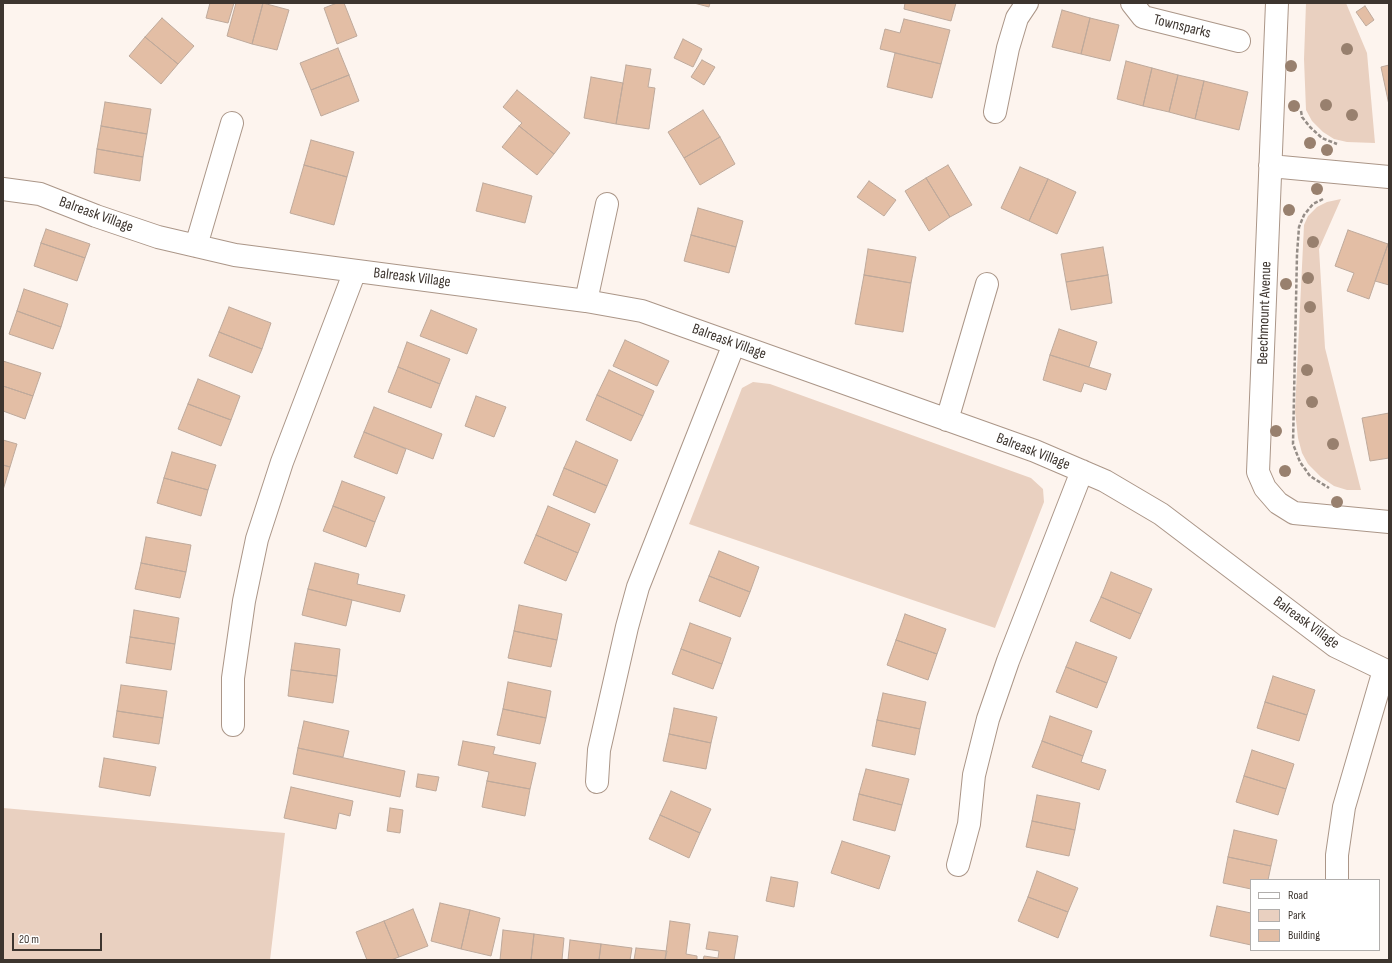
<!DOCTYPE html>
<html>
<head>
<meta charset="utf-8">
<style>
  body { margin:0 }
  #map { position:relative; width:1392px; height:963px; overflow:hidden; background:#fdf4ee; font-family:"Sofia Sans Condensed",sans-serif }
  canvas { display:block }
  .frame { position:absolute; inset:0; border:4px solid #3d352f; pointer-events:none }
  .legend { position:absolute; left:1250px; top:879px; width:130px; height:72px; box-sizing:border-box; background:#fff; border:1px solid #b1aeac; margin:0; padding:5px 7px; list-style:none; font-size:12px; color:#3d352f }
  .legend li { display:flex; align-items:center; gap:8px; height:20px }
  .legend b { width:20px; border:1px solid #b1aeac }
  .scale { position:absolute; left:12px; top:933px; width:90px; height:18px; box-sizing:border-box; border:2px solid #3d352f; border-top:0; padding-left:5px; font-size:12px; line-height:14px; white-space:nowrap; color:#3d352f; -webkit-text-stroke:3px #fff; paint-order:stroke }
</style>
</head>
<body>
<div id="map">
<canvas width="1392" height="963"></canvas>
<div class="frame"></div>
<ul class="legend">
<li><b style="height:5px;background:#fff"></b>Road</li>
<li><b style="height:11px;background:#e9d0c0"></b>Park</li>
<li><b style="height:11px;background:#e3bea5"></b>Building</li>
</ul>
<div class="scale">20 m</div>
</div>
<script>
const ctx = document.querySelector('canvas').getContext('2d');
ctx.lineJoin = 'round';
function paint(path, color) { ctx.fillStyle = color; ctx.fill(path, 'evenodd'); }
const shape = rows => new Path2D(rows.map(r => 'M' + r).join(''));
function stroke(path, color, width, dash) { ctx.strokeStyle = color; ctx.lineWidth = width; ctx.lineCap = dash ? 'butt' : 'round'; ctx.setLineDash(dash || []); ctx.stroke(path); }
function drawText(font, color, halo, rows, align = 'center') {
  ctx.font = font + ' "Sofia Sans Condensed",sans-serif'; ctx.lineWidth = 3; ctx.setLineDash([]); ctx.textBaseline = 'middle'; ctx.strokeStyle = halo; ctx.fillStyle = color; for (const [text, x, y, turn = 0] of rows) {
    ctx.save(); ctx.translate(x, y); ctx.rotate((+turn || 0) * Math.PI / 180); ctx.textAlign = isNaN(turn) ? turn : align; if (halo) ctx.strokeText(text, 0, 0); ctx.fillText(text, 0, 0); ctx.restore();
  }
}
paint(shape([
  [1306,3,1346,3,1367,53,1375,143,1347,142,1334,139,1323,132,1312,121,1306,110,1304,59],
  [1341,199,1319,249,1325,348,1361,490,1347,490,1334,486,1321,477,1308,464,1302,453,1298,438,1295,411,1304,225,1308,216,1317,207,1327,202],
  [753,382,770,384,1031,478,1043,489,1044,502,995,628,689,524,742,388],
  [3,808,285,833,270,960,3,960]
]), '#e9d0c0');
const building = shape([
  [210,3,234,3,228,23,206,18,210,3],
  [236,3,263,3,252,44,227,36,236,3],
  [263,3,289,10,277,50,252,44,263,3],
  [337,3,344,3,357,36,337,44,324,8,337,3],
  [694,3,710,3,709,7,694,3],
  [905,3,956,3,951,21,904,9,905,3],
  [1365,6,1374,20,1366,26,1356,12,1365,6],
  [1062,10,1090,18,1081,54,1052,47,1062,10],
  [162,18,194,46,178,64,145,37,162,18],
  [1090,18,1119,25,1110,61,1081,54,1090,18],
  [904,19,950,30,941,64,880,49,885,29,900,33,904,19],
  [145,37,178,64,161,84,129,56,145,37],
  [683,39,702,49,693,67,674,58,683,39],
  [338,48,349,75,311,90,300,63,338,48],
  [895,53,941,64,932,98,887,87,895,53],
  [702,60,715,67,704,85,691,77,702,60],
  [1126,61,1152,68,1143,106,1117,99,1126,61],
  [626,65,651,69,648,87,655,88,649,129,616,124,626,65],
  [1389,65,1389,105,1381,67,1389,65],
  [1152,68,1178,75,1169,112,1143,106,1152,68],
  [349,75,359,101,321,116,311,90,349,75],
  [1178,75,1204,81,1195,119,1169,112,1178,75],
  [591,77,623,83,616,124,584,118,591,77],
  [1204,81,1248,92,1239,130,1195,119,1204,81],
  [517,90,570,133,554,154,519,126,522,123,503,107,517,90],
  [105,102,151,109,147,134,101,126,105,102],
  [703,110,720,137,684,158,668,132,703,110],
  [101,126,147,134,143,157,97,149,101,126],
  [519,126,554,154,537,175,502,147,519,126],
  [720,137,735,164,700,185,684,158,720,137],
  [311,140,354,152,347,177,304,165,311,140],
  [97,149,143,157,140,181,94,173,97,149],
  [304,165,347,177,334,225,290,213,304,165],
  [948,165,972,205,950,217,926,178,948,165],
  [1020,167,1048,179,1029,221,1001,208,1020,167],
  [926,178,950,217,929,231,905,191,926,178],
  [1048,179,1076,192,1057,234,1029,221,1048,179],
  [869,181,896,200,884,216,857,197,869,181],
  [483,183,532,196,525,223,476,211,483,183],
  [698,208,743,221,736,247,691,235,698,208],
  [46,229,90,244,85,258,41,243,46,229],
  [1348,230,1388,244,1369,299,1347,291,1354,273,1335,266,1348,230],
  [691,235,736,247,729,273,684,261,691,235],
  [41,243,85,258,77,281,34,266,41,243],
  [1388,244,1389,245,1389,285,1375,281,1388,244],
  [1103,247,1108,275,1066,282,1061,254,1103,247],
  [868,249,916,257,911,283,864,275,868,249],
  [864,275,911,283,903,332,855,324,864,275],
  [1108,275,1112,303,1071,310,1066,282,1108,275],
  [24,289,68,304,61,327,17,311,24,289],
  [229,307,271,323,262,349,219,332,229,307],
  [431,310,477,329,467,354,420,336,431,310],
  [17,311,61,327,53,349,9,334,17,311],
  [1059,329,1097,342,1089,367,1050,355,1059,329],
  [219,332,262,349,252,373,209,356,219,332],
  [625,340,669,361,657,386,613,366,625,340],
  [407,342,450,359,440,384,398,367,407,342],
  [1050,355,1111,374,1106,390,1084,383,1081,392,1043,380,1050,355],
  [3,361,41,373,33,396,3,386,3,361],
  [398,367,440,384,431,408,388,392,398,367],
  [609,370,654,391,643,416,597,395,609,370],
  [198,379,240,396,231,420,188,404,198,379],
  [3,386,33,396,25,419,3,411,3,386],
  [597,395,643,416,631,441,586,420,597,395],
  [476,396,506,407,494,437,465,426,476,396],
  [188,404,231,420,221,446,178,429,188,404],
  [374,407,442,434,433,459,364,432,374,407],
  [1389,413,1389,458,1370,461,1362,418,1389,413],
  [364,432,406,449,397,474,354,457,364,432],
  [3,440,17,444,10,467,3,465,3,440],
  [576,441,618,460,607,486,564,468,576,441],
  [172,452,216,465,208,490,164,478,172,452],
  [3,465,10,467,3,490,3,465],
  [564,468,607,486,595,513,553,495,564,468],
  [164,478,208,490,201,516,157,503,164,478],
  [342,481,385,497,375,522,333,506,342,481],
  [333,506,375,522,366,547,323,531,333,506],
  [548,506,590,524,578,553,536,535,548,506],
  [536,535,578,553,566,581,524,563,536,535],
  [146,537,191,545,186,572,141,563,146,537],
  [719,551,759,567,750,592,709,576,719,551],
  [141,563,186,572,180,598,135,589,141,563],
  [315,563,359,574,357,584,405,595,400,612,308,589,315,563],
  [1111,572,1152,589,1141,614,1101,597,1111,572],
  [709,576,750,592,740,617,699,601,709,576],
  [308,589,352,600,346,626,302,615,308,589],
  [1101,597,1141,614,1130,639,1090,621,1101,597],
  [519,605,562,614,557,640,514,631,519,605],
  [134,610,179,618,175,644,130,637,134,610],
  [905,614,946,629,937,654,896,640,905,614],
  [690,623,731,638,722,664,681,649,690,623],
  [514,631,557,640,551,667,508,658,514,631],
  [130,637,175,644,171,670,126,663,130,637],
  [896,640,937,654,928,680,887,665,896,640],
  [1076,642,1117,657,1107,683,1066,667,1076,642],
  [295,643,340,649,337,676,291,670,295,643],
  [681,649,722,664,713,689,672,674,681,649],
  [1066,667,1107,683,1097,708,1056,692,1066,667],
  [291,670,337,676,333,703,288,696,291,670],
  [1273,676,1315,690,1307,715,1265,702,1273,676],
  [508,682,551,691,546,718,503,709,508,682],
  [121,685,167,691,163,718,117,711,121,685],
  [883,693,926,702,920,729,877,720,883,693],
  [1265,702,1307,715,1299,741,1257,728,1265,702],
  [674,708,717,717,711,743,669,734,674,708],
  [503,709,546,718,540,744,497,735,503,709],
  [117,711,163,718,159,744,113,737,117,711],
  [1050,716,1092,731,1083,756,1042,741,1050,716],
  [877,720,920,729,915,755,872,746,877,720],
  [304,721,349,731,343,757,298,748,304,721],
  [669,734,711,743,706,769,663,761,669,734],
  [463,741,495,747,493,754,536,763,530,789,487,781,489,772,458,765,463,741],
  [1042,741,1083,756,1081,762,1106,770,1099,790,1032,767,1042,741],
  [298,748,405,771,400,797,293,774,298,748],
  [1252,750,1294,764,1286,789,1244,776,1252,750],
  [104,758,156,767,150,796,99,787,104,758],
  [866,769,909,779,902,805,859,794,866,769],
  [418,774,439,777,436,791,416,787,418,774],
  [1244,776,1286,789,1278,815,1236,802,1244,776],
  [487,781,530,789,525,816,482,807,487,781],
  [291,787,353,801,350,816,339,813,336,829,284,818,291,787],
  [671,791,711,809,700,833,660,815,671,791],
  [859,794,902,805,895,831,853,820,859,794],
  [1037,795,1080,803,1075,830,1032,821,1037,795],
  [390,808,403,810,400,833,387,831,390,808],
  [660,815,700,833,689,858,649,839,660,815],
  [1032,821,1075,830,1069,856,1026,847,1032,821],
  [1234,830,1277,840,1271,866,1228,857,1234,830],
  [842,841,890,856,879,889,831,873,842,841],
  [1228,857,1271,866,1268,880,1251,880,1251,889,1223,883,1228,857],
  [1037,871,1078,888,1068,912,1028,897,1037,871],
  [771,877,798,882,794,907,766,901,771,877],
  [1028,897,1068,912,1058,938,1018,921,1028,897],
  [440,903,470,910,461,949,431,941,440,903],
  [1217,906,1251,913,1251,945,1210,936,1217,906],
  [413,909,428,946,399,957,384,921,413,909],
  [470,910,500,918,491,956,461,949,470,910],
  [384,921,399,957,391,960,367,960,356,932,384,921],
  [670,921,690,924,686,954,697,956,697,960,665,960,670,921],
  [503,930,534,934,531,960,500,960,503,930],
  [709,932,738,936,734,960,703,960,704,956,718,958,719,951,706,949,709,932],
  [534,934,564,938,562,960,531,960,534,934],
  [570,940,601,944,599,960,568,960,570,940],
  [601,944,632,948,630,960,599,960,601,944],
  [636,948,667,951,665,960,634,960,636,948]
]);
paint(building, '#e3bea5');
stroke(building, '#bea99b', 1);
const minor = shape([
  [1132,3,1143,17,1239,41],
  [1277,3,1258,472,1265,488,1278,503,1294,513,1389,522],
  [995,112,1008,48,1017,18,1027,3],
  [1270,166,1389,177],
  [3,189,40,194,96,216,158,237,235,255,586,301,642,311,1035,451,1105,481,1161,514,1335,646,1389,672],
  [196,246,232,123],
  [586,301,607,204],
  [947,420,987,284],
  [233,725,233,678,244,601,257,539,282,462,355,271],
  [597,782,599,750,627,627,638,587,734,344],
  [958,865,969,824,974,775,988,719,1008,661,1082,471],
  [1337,880,1337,855,1344,807,1384,670]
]);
stroke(minor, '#ab9688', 24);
stroke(shape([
  [1301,111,1302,117,1310,127,1322,138,1337,144],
  [1323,199,1313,204,1304,215,1299,227,1297,254,1293,444,1300,462,1310,476,1329,488]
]), '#958d87', 2.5, [4, 2]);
stroke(minor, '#fff', 22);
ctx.fillStyle = '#98806e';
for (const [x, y] of [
  [1347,49],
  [1291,66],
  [1326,105],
  [1294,106],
  [1352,115],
  [1310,143],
  [1327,150],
  [1317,189],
  [1289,210],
  [1313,242],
  [1308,278],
  [1286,284],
  [1310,307],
  [1307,370],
  [1312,402],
  [1276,431],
  [1333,444],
  [1285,471],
  [1337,502]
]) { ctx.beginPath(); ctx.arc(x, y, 6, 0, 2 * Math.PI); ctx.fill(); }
drawText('15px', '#3d352f', '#fff', [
  ["Townsparks",1182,27,14],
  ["Balreask Village",96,215,20],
  ["Balreask Village",412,278,7],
  ["Beechmount Avenue",1265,313,-88],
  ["Balreask Village",729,342,20],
  ["Balreask Village",1033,452,21],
  ["Balreask Village",1306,623,36]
]);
</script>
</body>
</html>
